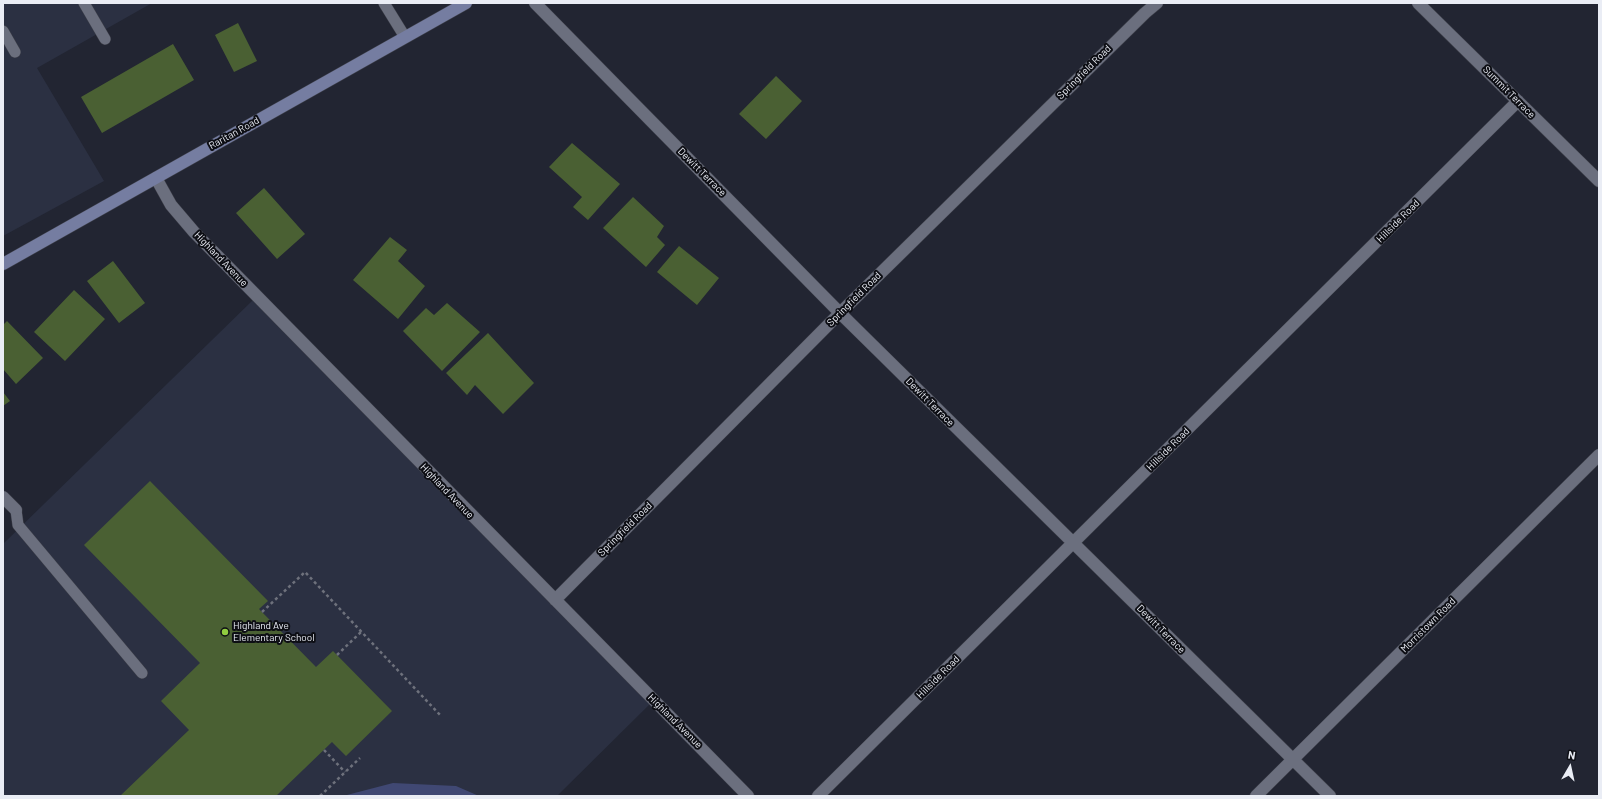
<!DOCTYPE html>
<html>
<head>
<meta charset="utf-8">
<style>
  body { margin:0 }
  #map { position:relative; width:1602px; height:799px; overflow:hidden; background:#222532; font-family:Barlow,sans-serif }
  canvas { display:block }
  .frame { position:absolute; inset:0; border:4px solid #eaedf5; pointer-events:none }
  .north { position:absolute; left:1550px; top:747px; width:40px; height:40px; -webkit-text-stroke:3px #0d0e14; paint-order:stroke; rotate:9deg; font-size:11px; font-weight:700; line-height:16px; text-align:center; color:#eaedf5 }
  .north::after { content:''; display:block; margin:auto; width:14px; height:18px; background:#eaedf5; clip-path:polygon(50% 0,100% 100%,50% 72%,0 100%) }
</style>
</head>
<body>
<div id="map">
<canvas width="1602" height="799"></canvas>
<div class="frame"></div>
<div class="north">N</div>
</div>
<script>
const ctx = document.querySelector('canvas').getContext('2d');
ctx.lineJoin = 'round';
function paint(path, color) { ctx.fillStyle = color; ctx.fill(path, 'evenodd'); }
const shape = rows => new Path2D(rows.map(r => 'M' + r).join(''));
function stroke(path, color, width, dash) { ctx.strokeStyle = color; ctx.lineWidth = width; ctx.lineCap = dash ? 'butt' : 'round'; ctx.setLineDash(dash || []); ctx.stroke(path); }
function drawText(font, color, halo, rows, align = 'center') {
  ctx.font = font + ' Barlow,sans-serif'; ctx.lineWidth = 4; ctx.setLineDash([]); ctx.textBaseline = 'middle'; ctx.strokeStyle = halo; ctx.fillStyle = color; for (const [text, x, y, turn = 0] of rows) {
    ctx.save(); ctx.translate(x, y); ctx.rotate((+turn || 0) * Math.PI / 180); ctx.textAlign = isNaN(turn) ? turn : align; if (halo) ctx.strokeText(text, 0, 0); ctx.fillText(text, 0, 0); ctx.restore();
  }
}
paint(shape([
  [3,3,152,3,37,68,104,181,3,236],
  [253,300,650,704,557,796,3,796,3,544]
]), '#2b3042');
paint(shape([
  [393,783,456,786,479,796,343,796]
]), '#404873');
paint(shape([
  [238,23,257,61,234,72,215,35],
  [173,44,194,80,102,133,81,97],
  [776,76,802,101,766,139,739,114],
  [572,143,620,184,588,220,573,207,582,197,549,167],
  [264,188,305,234,277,259,236,213],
  [633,197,664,226,657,237,665,245,646,267,603,228],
  [390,237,407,250,398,261,425,286,398,319,353,280],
  [679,246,719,278,697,305,657,272],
  [113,261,145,303,119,323,87,281],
  [74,290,105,319,65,361,34,332],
  [447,303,480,332,442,371,403,331,426,308,434,315],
  [7,321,43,358,16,384,3,369,3,325],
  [488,333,534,383,503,414,475,385,467,395,446,373],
  [3,392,10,401,3,406],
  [150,481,268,601,259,609,316,667,333,651,392,711,346,756,332,742,276,796,120,796,189,730,161,701,200,663,84,545]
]), '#4a6033');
const lane = shape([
  [84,3,105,39],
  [384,3,405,37],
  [3,31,15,52],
  [16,510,18,525,142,673]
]);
const street = shape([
  [535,3,840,313,1330,796],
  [1418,3,1599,181],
  [156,178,171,205,194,232,748,796],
  [3,497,16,510],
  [555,600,840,313,1145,13,1157,3],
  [818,796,1518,101],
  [1256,796,1599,455]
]);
const secondary = shape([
  [3,264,466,3]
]);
stroke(lane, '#3d3f49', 12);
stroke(street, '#3d3f49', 13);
stroke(secondary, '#3d3f49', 13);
stroke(shape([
  [262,612,305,572,441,716],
  [337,655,361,632],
  [324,750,345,772],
  [320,796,360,758]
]), '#6e717c', 2.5, [3, 3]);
stroke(lane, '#6b6f7e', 11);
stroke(street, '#6b6f7e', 12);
stroke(secondary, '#757da1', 12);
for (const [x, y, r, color] of [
  [225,632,4,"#91cd40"]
]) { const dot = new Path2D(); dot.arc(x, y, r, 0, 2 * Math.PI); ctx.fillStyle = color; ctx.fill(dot); stroke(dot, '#0d0e14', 1.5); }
drawText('10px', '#eaedf5', '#0d0e14', [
  ["Springfield Road",1084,72,-45],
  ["Summit Terrace",1509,92,45],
  ["Raritan Road",234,133,-29],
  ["Dewitt Terrace",702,172,45],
  ["Hillside Road",1398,221,-45],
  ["Highland Avenue",221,259,46],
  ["Springfield Road",854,299,-45],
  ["Dewitt Terrace",930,402,45],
  ["Hillside Road",1168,449,-45],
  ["Highland Avenue",447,491,46],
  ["Springfield Road",625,529,-45],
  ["Morristown Road",1428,625,-45],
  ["Dewitt Terrace",1161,629,45],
  ["Hillside Road",938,677,-45],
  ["Highland Avenue",675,721,45]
]);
drawText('10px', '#eaedf5', '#0d0e14', [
  ["Highland Ave",233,626],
  ["Elementary School",233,638]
], 'left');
</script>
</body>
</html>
